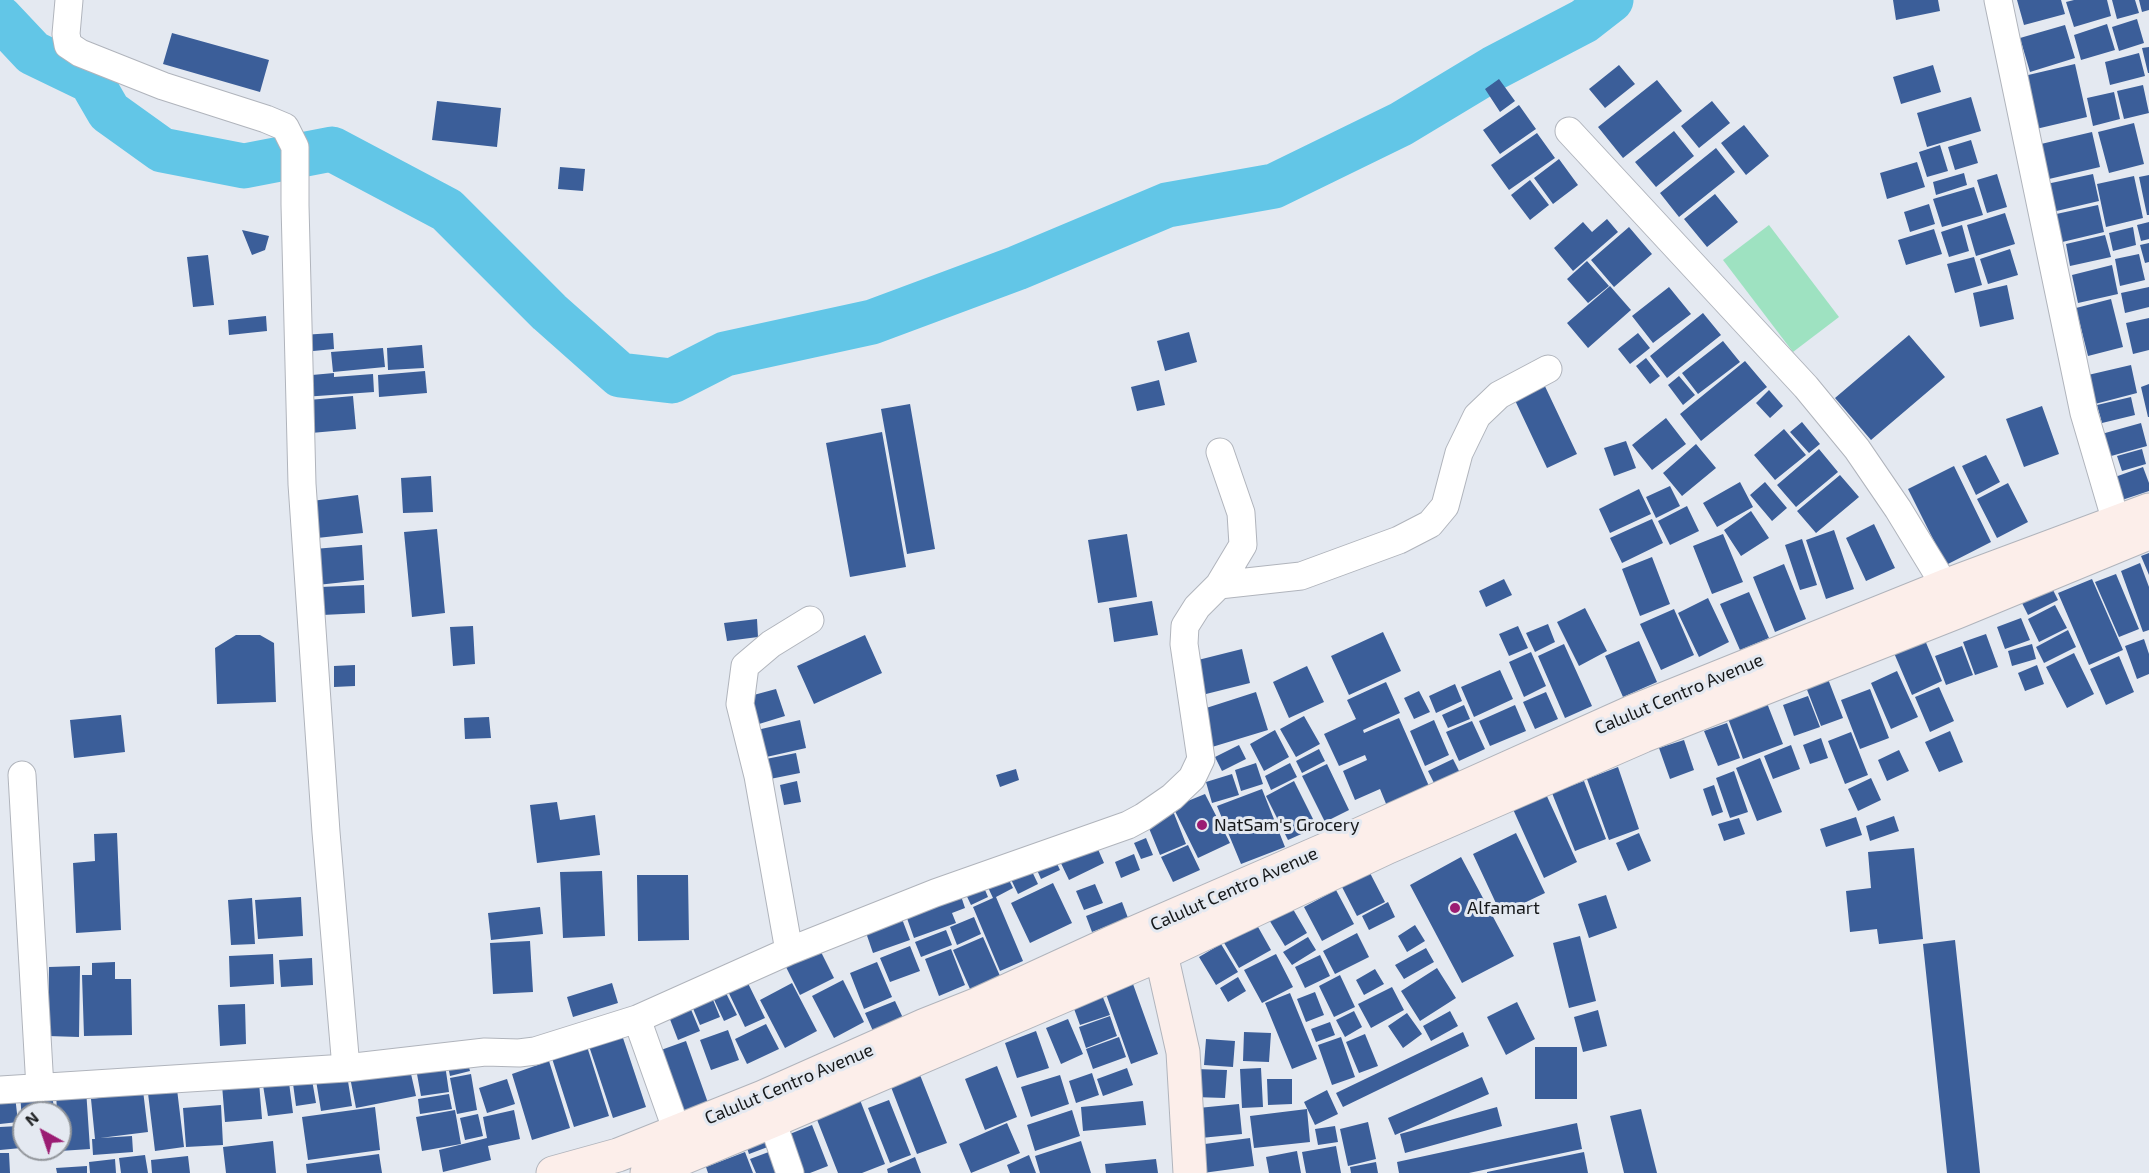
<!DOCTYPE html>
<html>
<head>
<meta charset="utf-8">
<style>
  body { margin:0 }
  #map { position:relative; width:2149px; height:1173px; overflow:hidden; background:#e4e9f1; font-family:"Exo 2",sans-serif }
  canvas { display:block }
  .north { position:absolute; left:12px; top:1101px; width:60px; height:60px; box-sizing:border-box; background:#e4e9f1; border:2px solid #92969b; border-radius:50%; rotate:320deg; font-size:16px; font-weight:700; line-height:24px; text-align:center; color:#17191b }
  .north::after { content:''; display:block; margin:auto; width:21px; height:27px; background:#9b1d73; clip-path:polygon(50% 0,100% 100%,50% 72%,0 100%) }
</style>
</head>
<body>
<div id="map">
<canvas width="2149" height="1173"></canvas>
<div class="north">N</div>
</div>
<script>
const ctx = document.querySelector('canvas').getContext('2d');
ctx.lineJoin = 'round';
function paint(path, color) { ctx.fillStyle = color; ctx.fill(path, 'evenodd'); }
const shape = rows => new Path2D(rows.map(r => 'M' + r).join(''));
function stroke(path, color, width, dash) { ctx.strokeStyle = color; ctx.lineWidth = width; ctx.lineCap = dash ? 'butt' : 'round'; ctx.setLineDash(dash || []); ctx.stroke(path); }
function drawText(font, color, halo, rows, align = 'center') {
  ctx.font = font + ' "Exo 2",sans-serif'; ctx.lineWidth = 6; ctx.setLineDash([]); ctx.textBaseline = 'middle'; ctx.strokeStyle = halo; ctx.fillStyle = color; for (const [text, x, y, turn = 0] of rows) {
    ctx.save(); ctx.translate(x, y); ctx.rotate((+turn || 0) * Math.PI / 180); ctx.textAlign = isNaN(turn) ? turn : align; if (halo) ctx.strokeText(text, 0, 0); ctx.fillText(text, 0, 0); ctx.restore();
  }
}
paint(shape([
  [1769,225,1839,317,1793,352,1723,260]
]), '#9ee2c1');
stroke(shape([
  [0,18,33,53,91,81,109,112,162,150,244,166,332,149,447,210,549,312,620,375,672,381,725,354,872,322,1017,268,1167,205,1274,186,1401,124,1494,68,1584,21,1611,0]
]), '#62c6e7', 45);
paint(shape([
  [1893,0,1938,0,1940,11,1896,20],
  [2017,0,2061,0,2065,14,2024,25],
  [2074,0,2107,0,2111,16,2074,27,2066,2],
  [2112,0,2135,0,2139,13,2117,19],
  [2139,0,2149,0,2149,10,2142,12],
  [2137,19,2144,43,2119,51,2112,27],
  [2107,24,2115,50,2081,60,2074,35],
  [2065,25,2075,58,2030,72,2020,38],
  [172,33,269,60,260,92,163,64],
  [2149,47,2149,73,2148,73,2142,48],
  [2139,53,2145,76,2110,85,2105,62],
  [2075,64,2087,117,2036,129,2024,76],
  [1619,65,1635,84,1605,108,1589,89],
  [1933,65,1941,92,1901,104,1893,77],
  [1499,79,1515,101,1500,112,1485,89],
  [1657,80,1682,111,1623,158,1598,127],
  [2143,85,2149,113,2124,119,2117,91],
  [2114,92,2120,119,2093,126,2087,98],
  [1971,97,1981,131,1927,147,1917,113],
  [437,101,501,108,497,147,432,140],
  [1712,101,1730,123,1699,148,1681,126],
  [1519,105,1536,129,1500,154,1483,130],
  [2134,123,2144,164,2109,173,2098,132],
  [1744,125,1769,156,1746,175,1721,143],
  [1674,131,1694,156,1656,187,1635,162],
  [2092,132,2100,167,2049,179,2041,144],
  [1537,133,1555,158,1509,190,1491,165],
  [1971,140,1978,163,1955,170,1948,147],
  [1940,145,1948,171,1927,177,1919,152],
  [1716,148,1735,172,1679,217,1660,193],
  [1559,159,1578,185,1553,204,1534,178],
  [1917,162,1925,187,1887,199,1880,173],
  [560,167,585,169,583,191,558,189],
  [1964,173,1967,185,1936,195,1933,182],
  [1997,174,2007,207,1987,213,1977,180],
  [2093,174,2099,201,2048,213,2042,185],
  [2149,175,2149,215,2147,215,2139,177],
  [2134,176,2143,218,2106,227,2097,184],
  [1530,180,1549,205,1530,220,1511,195],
  [1974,187,1983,215,1942,227,1933,199],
  [1715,194,1738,222,1707,247,1684,219],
  [1929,204,1935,224,1910,232,1904,212],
  [2098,205,2104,232,2054,244,2047,216],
  [2005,213,2015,244,1976,256,1967,225],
  [1607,219,1618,232,1573,271,1554,248,1583,222,1592,232],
  [2149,222,2149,239,2141,241,2137,225],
  [1962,225,1969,251,1949,257,1941,232],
  [1629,227,1652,254,1614,287,1591,260],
  [2133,227,2136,245,2113,251,2109,233],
  [1934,229,1942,254,1906,265,1898,240],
  [242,230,269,236,265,250,252,255],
  [2105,235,2111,257,2070,266,2066,244],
  [2149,243,2149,262,2145,263,2140,245],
  [2010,249,2018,275,1988,284,1980,259],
  [2139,254,2145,280,2120,286,2115,259],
  [208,255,214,305,193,307,187,257],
  [1974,257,1982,285,1955,293,1947,264],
  [1587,261,1609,286,1588,303,1567,279],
  [2112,265,2118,294,2078,303,2072,275],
  [2007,285,2014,319,1980,327,1973,293],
  [1610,286,1631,310,1588,348,1567,323],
  [1669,287,1691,314,1653,343,1632,316],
  [2149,287,2149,307,2125,313,2121,293],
  [2111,299,2123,347,2088,356,2076,308],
  [1703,313,1721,335,1667,378,1650,356],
  [266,316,267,331,229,335,228,320],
  [2149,318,2149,350,2133,354,2126,323],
  [1189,332,1197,362,1165,371,1157,341],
  [333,333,334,349,303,352,302,335],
  [1638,333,1650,348,1630,364,1618,349],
  [1909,335,1945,377,1871,440,1835,398],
  [1723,341,1740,362,1698,394,1682,373],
  [422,345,424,368,388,370,387,348],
  [383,348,385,367,333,372,331,352],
  [1646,358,1660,376,1650,384,1636,366],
  [1745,361,1767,387,1701,441,1680,414],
  [2131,365,2137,393,2095,404,2088,375],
  [425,371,427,393,379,397,378,375],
  [334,373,334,377,373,374,374,392,303,397,301,376],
  [1679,376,1695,395,1683,405,1668,385],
  [1159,380,1165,405,1137,411,1131,387],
  [1542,380,1577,454,1547,468,1512,394],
  [2149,384,2149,417,2148,417,2141,387],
  [1769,390,1783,406,1770,418,1756,403],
  [353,396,356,429,311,433,309,400],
  [2131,397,2135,415,2102,423,2097,405],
  [910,404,935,549,907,554,881,409],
  [2042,406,2059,454,2024,467,2006,419],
  [1666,418,1686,444,1652,470,1632,445],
  [1802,422,1820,444,1809,453,1790,432],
  [2141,423,2147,446,2104,458,2098,435],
  [1784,429,1806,455,1775,480,1754,455],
  [882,432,906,567,850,577,826,443],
  [1626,441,1636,468,1614,476,1604,448],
  [1696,444,1716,468,1682,496,1663,473],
  [1819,449,1838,472,1796,507,1777,485],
  [2142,449,2146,464,2122,471,2117,456],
  [1986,455,2000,482,1976,495,1962,466],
  [1954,466,1991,542,1946,565,1908,489],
  [2143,467,2149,483,2149,491,2122,500,2115,477],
  [1840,475,1859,497,1816,533,1797,511],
  [431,476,433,512,403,513,401,478],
  [1740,482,1753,507,1717,527,1703,503],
  [1765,482,1787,508,1772,521,1750,495],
  [2008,483,2028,522,1997,538,1977,499],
  [1670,486,1680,506,1656,518,1646,497],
  [1639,489,1651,514,1610,533,1599,509],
  [358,495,363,533,308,539,304,502],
  [1687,506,1699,531,1670,545,1658,521],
  [1751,511,1769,538,1741,556,1724,530],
  [1652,519,1663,543,1622,563,1610,538],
  [1874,524,1895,568,1866,581,1846,538],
  [437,529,445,613,412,617,404,532],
  [1834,530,1854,589,1826,599,1806,540],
  [1127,534,1137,597,1098,603,1088,540],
  [1723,534,1743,582,1712,594,1693,546],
  [1802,539,1817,585,1800,590,1785,545],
  [362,545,364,580,317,585,314,549],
  [2149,553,2149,575,2141,556],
  [1652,557,1670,604,1640,616,1622,569],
  [2140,563,2149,587,2149,630,2143,632,2121,571],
  [1784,564,1806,619,1775,632,1753,577],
  [2116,574,2139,629,2119,637,2095,582],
  [1504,579,1512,595,1486,607,1479,591],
  [2092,579,2123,650,2089,665,2058,593],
  [2049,582,2058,600,2028,615,2019,597],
  [364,585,365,613,322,615,321,587],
  [1749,592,1769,638,1740,650,1720,604],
  [1708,598,1729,642,1699,657,1678,613],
  [1152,601,1158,635,1114,642,1109,608],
  [2055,605,2067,628,2039,642,2028,619],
  [1585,608,1607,651,1579,666,1557,622],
  [1674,609,1694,655,1661,670,1640,624],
  [2021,618,2030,640,2005,649,1997,627],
  [757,619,758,637,727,641,724,623],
  [1548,624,1555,642,1535,652,1526,633],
  [473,626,475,664,453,666,450,627],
  [1518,626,1528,648,1509,656,1499,634],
  [2068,630,2076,647,2044,663,2036,647],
  [1383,632,1401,671,1349,695,1331,656],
  [1922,633,1942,681,1912,695,1891,646],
  [1986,634,1998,667,1975,675,1963,642],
  [236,635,260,635,274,643,276,702,217,704,215,648],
  [865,635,882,673,814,704,797,666],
  [2144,639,2149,654,2149,674,2137,679,2125,646],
  [1639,641,1657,682,1623,697,1605,656],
  [1564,644,1592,706,1565,718,1538,656],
  [2032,644,2036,659,2012,666,2008,651],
  [1962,646,1973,675,1946,685,1935,656],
  [1242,649,1250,683,1202,695,1194,661],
  [1531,652,1546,686,1524,697,1509,662],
  [2074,653,2094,694,2067,708,2046,667],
  [2119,656,2134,692,2106,705,2090,669],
  [355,665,355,686,334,687,334,666],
  [2037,665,2044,684,2025,691,2018,673],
  [1307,666,1324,702,1289,718,1273,682],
  [1500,670,1513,699,1474,717,1461,687],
  [1897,671,1918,717,1891,729,1871,683],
  [1828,679,1843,718,1821,726,1806,687],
  [1386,682,1400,713,1363,730,1364,733,1399,718,1432,793,1389,811,1380,789,1355,800,1343,771,1367,760,1365,755,1339,766,1324,734,1356,719,1347,700],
  [1455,684,1462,701,1436,713,1429,696],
  [1939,687,1954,721,1930,732,1915,697],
  [776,689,785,716,759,724,750,696],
  [1870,689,1889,738,1860,749,1841,700],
  [1419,691,1430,712,1414,719,1404,698],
  [1256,692,1268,730,1212,747,1200,710],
  [1546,692,1558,719,1535,729,1523,702],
  [1808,696,1820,727,1794,736,1783,705],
  [1765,698,1783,744,1743,759,1726,713],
  [1464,705,1470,719,1448,728,1442,715],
  [1515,705,1526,731,1490,746,1479,721],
  [121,715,125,752,74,758,70,720],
  [1304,716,1320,744,1296,757,1280,729],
  [489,717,491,738,465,739,464,718],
  [800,720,806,748,762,758,757,730],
  [1434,720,1449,755,1425,766,1410,731],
  [1472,721,1485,749,1459,761,1446,732],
  [1727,723,1740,758,1718,766,1704,731],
  [1275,730,1289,757,1264,771,1250,744],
  [1950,731,1963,762,1939,772,1925,742],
  [1851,732,1868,775,1845,784,1828,741],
  [1821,738,1828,758,1810,764,1803,745],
  [1684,740,1694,770,1670,779,1659,748],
  [1239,745,1246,759,1222,771,1215,757],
  [1791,745,1800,769,1773,779,1764,756],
  [1319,749,1325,761,1302,773,1296,761],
  [1899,750,1909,771,1887,781,1878,760],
  [796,753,800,773,770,779,766,759],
  [1760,758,1782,812,1757,821,1736,768],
  [1453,759,1461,775,1436,787,1428,771],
  [1256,763,1263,784,1241,791,1235,770],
  [1290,763,1297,777,1271,790,1265,776],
  [1327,764,1349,810,1325,822,1302,776],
  [1618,767,1639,829,1609,840,1587,779],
  [1016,769,1019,780,1000,787,996,775],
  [1734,771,1748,812,1730,818,1716,778],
  [1232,774,1239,795,1212,803,1206,782],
  [1871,778,1881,800,1858,811,1848,789],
  [797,781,801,802,784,805,780,785],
  [1294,781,1317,827,1288,840,1266,796],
  [1584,781,1606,839,1575,851,1552,793],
  [1714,785,1723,812,1712,816,1703,789],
  [1262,789,1285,847,1241,864,1217,806],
  [1545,792,1577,862,1544,878,1512,807],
  [1205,794,1230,843,1198,858,1173,807],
  [557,802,560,820,595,815,600,855,537,863,530,805],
  [1173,811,1186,844,1160,855,1146,821],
  [1894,816,1899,831,1870,841,1866,826],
  [1856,817,1862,835,1826,847,1820,829],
  [1739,818,1745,834,1724,841,1718,824],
  [117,833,121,930,76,933,73,863,95,861,94,834],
  [1516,833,1545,893,1501,914,1473,854],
  [1639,833,1651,861,1628,871,1616,843],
  [1146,838,1153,855,1141,859,1134,843],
  [1094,840,1104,863,1069,880,1058,857],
  [1188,845,1200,870,1173,882,1161,857],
  [1914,848,1923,939,1879,944,1877,929,1850,932,1846,891,1871,888,1868,852],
  [1052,853,1060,870,1041,879,1033,861],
  [1134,854,1140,870,1121,878,1115,862],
  [1461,857,1514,956,1462,983,1410,885],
  [1028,863,1038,884,1018,894,1008,873],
  [1004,870,1013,888,996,897,1023,961,1000,971,973,907,993,898,984,879],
  [602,871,605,936,563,938,560,872],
  [1370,873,1385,902,1357,916,1342,887],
  [637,875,688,875,689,940,638,941],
  [980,878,988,897,971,905,962,886],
  [1053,883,1072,923,1030,943,1011,903],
  [1095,884,1103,903,1084,910,1076,891],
  [958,887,965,908,952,913,956,923,914,938,903,907],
  [1336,890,1354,924,1322,941,1304,907],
  [1606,895,1617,928,1589,938,1578,904],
  [301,897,303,936,258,939,255,900],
  [252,898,255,944,231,945,228,900],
  [1122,902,1128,918,1092,932,1086,916],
  [1388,902,1395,917,1369,930,1362,916],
  [1290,904,1307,933,1285,946,1268,918],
  [540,907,543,934,491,940,488,913],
  [899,911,910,940,873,953,863,924],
  [974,917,981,934,957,945,950,927],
  [1253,918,1271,950,1239,968,1220,936],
  [1415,925,1425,941,1407,952,1398,936],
  [946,930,952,945,921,957,915,942],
  [1357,933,1369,957,1335,974,1323,951],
  [1580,936,1596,1001,1569,1008,1553,943],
  [983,937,1000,976,970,989,953,950],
  [1308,937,1316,950,1292,965,1283,952],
  [1955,940,1980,1173,1947,1173,1923,944],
  [530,941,533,992,493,994,490,943],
  [1221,944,1238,972,1216,985,1199,957],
  [910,946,920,971,890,982,880,958],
  [819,948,834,978,800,995,785,965],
  [1426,948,1434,962,1404,979,1395,965],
  [951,949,965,985,939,996,925,959],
  [273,954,274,984,230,987,229,956],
  [1276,954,1293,987,1262,1003,1244,970],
  [1320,955,1330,976,1305,988,1295,967],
  [312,958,313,985,281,987,279,960],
  [115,962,115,979,131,979,132,1035,84,1036,82,975,92,975,92,963],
  [877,962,892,997,864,1009,850,973],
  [80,966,79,1037,48,1036,49,967],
  [1437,968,1456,998,1420,1021,1401,991],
  [1375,969,1384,984,1364,995,1356,980],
  [744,975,765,1018,745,1027,725,985],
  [1340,975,1355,1007,1334,1017,1319,986],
  [1238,977,1246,991,1228,1002,1220,988],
  [843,980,864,1022,834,1038,812,996],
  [612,983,618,1003,573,1017,567,997],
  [792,983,817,1031,785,1048,760,1000],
  [1133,984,1158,1054,1131,1064,1106,994],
  [722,985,737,1015,724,1021,710,991],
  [1392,987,1404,1010,1371,1028,1358,1004],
  [709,990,720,1017,700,1025,689,999],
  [1315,992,1324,1015,1306,1022,1297,999],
  [1290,993,1317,1059,1292,1069,1265,1003],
  [1102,995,1110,1015,1080,1025,1073,1006],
  [687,1000,700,1031,678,1040,666,1009],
  [895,1001,903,1018,873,1031,865,1013],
  [1517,1002,1535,1039,1506,1055,1487,1017],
  [245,1004,246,1044,220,1046,218,1005],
  [1598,1010,1607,1046,1583,1052,1574,1017],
  [1354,1011,1362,1027,1345,1037,1336,1020],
  [1450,1011,1458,1026,1431,1041,1423,1026],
  [1407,1013,1422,1034,1403,1048,1388,1026],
  [1110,1016,1117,1036,1086,1048,1079,1027],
  [1068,1019,1083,1054,1061,1064,1046,1028],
  [1330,1022,1335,1035,1316,1042,1311,1029],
  [766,1024,779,1049,747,1064,735,1039],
  [619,1026,646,1107,613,1118,586,1037],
  [728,1030,739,1060,711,1070,700,1040],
  [1036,1031,1049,1068,1017,1078,1005,1043],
  [1244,1032,1271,1033,1269,1062,1243,1061],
  [1463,1032,1469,1046,1343,1107,1336,1093],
  [1365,1034,1378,1066,1359,1073,1346,1042],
  [584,1037,609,1116,574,1127,549,1049],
  [1119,1037,1126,1057,1093,1069,1086,1049],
  [1341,1037,1355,1077,1332,1085,1318,1045],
  [1206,1039,1235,1041,1233,1067,1204,1065],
  [686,1041,708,1103,683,1113,661,1050],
  [1535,1047,1577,1047,1577,1099,1535,1099],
  [466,1056,470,1071,450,1076,447,1061],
  [444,1058,449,1092,421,1096,415,1063],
  [549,1061,570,1128,532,1140,512,1074],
  [409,1065,416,1096,356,1108,349,1072],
  [997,1066,1017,1117,985,1130,965,1079],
  [1127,1068,1133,1085,1103,1096,1097,1079],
  [1261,1068,1263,1107,1242,1108,1240,1069],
  [346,1069,352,1106,321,1111,315,1074],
  [1195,1069,1227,1070,1225,1098,1194,1097],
  [1092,1073,1099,1095,1076,1103,1069,1081],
  [311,1074,316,1103,296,1106,292,1076],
  [471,1074,477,1110,457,1114,450,1078],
  [288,1075,293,1113,268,1116,262,1079],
  [920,1075,947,1143,917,1154,891,1087],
  [1060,1075,1069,1104,1031,1117,1021,1087],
  [1482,1077,1489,1094,1395,1135,1388,1118],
  [507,1079,515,1104,487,1113,479,1088],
  [1267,1079,1292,1079,1292,1104,1268,1105],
  [176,1081,184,1147,155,1151,147,1085],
  [142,1082,148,1132,100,1138,132,1136,133,1152,93,1155,92,1139,95,1139,91,1099,122,1095],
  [259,1082,262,1119,225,1122,222,1085],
  [52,1089,54,1113,24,1113,24,1122,22,1122,20,1092],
  [86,1089,90,1149,60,1151,60,1113,57,1113,56,1091],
  [1327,1090,1338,1114,1315,1125,1304,1102],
  [449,1094,452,1109,420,1114,418,1099],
  [15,1096,18,1122,0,1124,0,1098],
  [860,1100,885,1164,862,1173,838,1173,816,1117],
  [889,1100,911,1155,890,1163,868,1108],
  [1143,1101,1146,1125,1083,1131,1081,1107],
  [1239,1104,1242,1134,1190,1139,1188,1109],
  [221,1105,223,1145,186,1147,183,1108],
  [375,1107,380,1150,308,1160,302,1117],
  [1497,1107,1502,1126,1405,1153,1400,1134],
  [1307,1109,1310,1142,1254,1148,1250,1116],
  [1641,1109,1657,1173,1624,1173,1610,1116],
  [455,1110,461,1144,422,1151,416,1117],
  [514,1110,520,1139,488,1146,491,1160,443,1172,439,1150,487,1138,483,1117],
  [1072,1110,1080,1136,1035,1151,1027,1125],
  [478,1114,483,1136,465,1140,460,1118],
  [1368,1122,1376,1159,1348,1166,1340,1129],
  [1007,1123,1020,1153,971,1173,959,1144],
  [1577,1123,1582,1149,1469,1173,1399,1173,1397,1162],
  [812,1125,828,1166,810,1173,794,1173,780,1138],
  [19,1126,21,1148,0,1150,0,1127],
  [1335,1126,1338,1142,1318,1145,1315,1129],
  [769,1136,773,1145,749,1154,746,1145],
  [1250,1138,1254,1166,1203,1173,1190,1146],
  [273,1141,276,1173,226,1173,223,1147],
  [1081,1141,1091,1173,1040,1173,1035,1156],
  [1336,1146,1341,1173,1306,1173,1302,1152],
  [774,1150,782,1173,756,1173,750,1159],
  [1297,1151,1301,1173,1269,1173,1266,1157],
  [745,1152,753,1173,708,1173,706,1167],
  [1584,1152,1588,1173,1487,1173,1487,1172],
  [0,1153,9,1153,10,1173,0,1173],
  [379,1154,382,1173,307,1173,306,1164],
  [145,1155,148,1173,121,1173,119,1158],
  [1029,1155,1036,1173,1010,1173,1007,1165],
  [188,1156,190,1173,152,1173,151,1160],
  [915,1157,921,1173,888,1173,887,1169],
  [115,1159,116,1173,90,1173,89,1162],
  [1156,1159,1158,1173,1106,1173,1105,1164],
  [1376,1162,1378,1173,1351,1173,1350,1167],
  [87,1166,87,1173,57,1173,56,1168]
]), '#3b5e99');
const street = shape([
  [69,0,66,34,68,45,80,53,163,86,266,119,285,127,295,147,295,205,302,484,326,832,346,1068],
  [1998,0,2084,413,2122,542],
  [1569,131,1806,387,1857,449,1898,509,1945,586,1953,602],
  [1219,585,1301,576,1399,540,1430,524,1445,506,1459,453,1477,416,1499,395,1548,369],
  [22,775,40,1088],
  [789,951,758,776,740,704,745,666,771,644,810,620],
  [637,1019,684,1151],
  [0,1090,346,1068,485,1052,519,1053,535,1051,637,1019,789,951,935,893,1128,825,1143,817,1172,797,1192,778,1201,759,1184,644,1185,626,1197,607,1219,585,1243,545,1241,513,1220,452],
  [766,1103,790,1173]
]);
const secondary = shape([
  [1153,933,1161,954,1183,1052,1190,1173],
  [553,1173,618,1155,763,1097,925,1025,978,1004,1111,943,1327,849,1632,712,1945,586,2149,510],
  [647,1173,772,1121,1161,954,1388,847,1643,736,1957,612,2141,536]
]);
stroke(street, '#b0b4bc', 29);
stroke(secondary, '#b0b4bc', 35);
stroke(street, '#fff', 27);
stroke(secondary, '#fceeea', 33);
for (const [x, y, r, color] of [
  [1202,825,6,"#9b1d73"],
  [1455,908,6,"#9b1d73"]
]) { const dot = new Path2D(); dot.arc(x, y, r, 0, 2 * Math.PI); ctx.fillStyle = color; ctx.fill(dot); stroke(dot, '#e4e9f1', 2); }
drawText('18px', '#17191b', '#e4e9f1', [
  ["Calulut Centro Avenue",1679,694,-23],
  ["Calulut Centro Avenue",1234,889,-24],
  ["Calulut Centro Avenue",789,1084,-23]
]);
drawText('18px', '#17191b', '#e4e9f1', [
  ["NatSam's Grocery",1214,825],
  ["Alfamart",1467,908]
], 'left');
</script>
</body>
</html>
